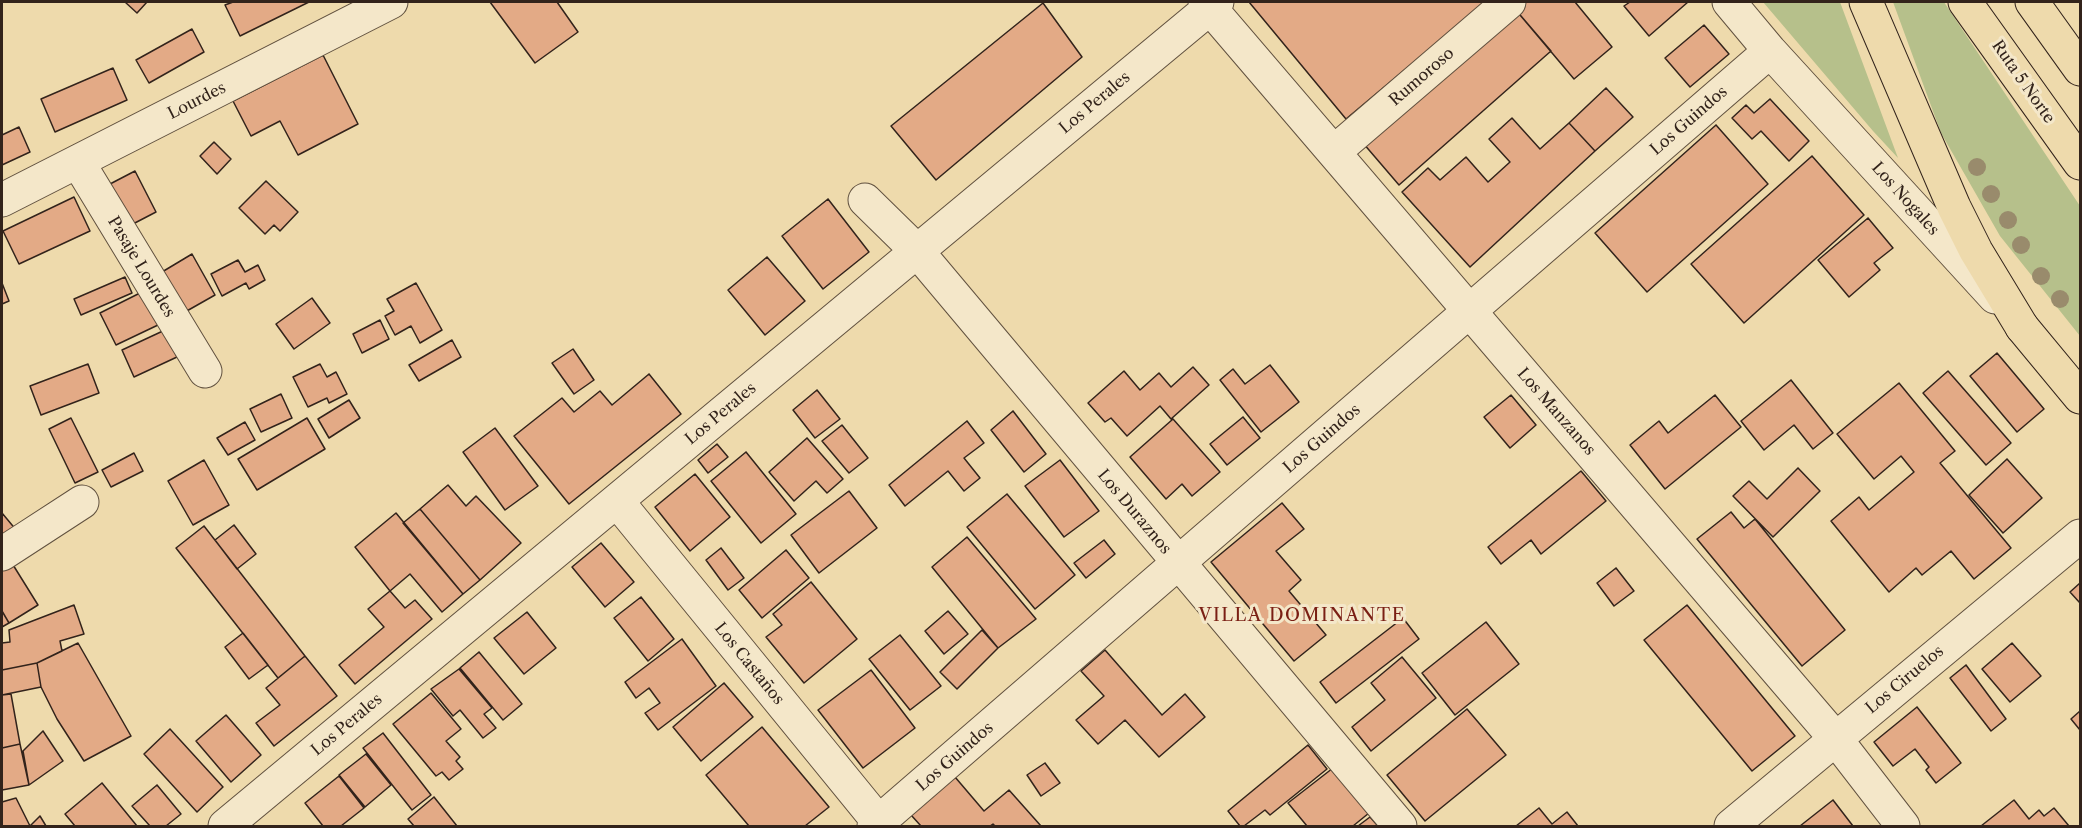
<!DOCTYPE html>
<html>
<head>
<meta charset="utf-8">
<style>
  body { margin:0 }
  #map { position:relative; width:2082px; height:828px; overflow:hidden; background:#eedaac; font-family:"Libre Caslon Text",serif }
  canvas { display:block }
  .frame { position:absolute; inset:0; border:3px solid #32231b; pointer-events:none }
</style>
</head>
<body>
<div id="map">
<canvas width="2082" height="828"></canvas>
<div class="frame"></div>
</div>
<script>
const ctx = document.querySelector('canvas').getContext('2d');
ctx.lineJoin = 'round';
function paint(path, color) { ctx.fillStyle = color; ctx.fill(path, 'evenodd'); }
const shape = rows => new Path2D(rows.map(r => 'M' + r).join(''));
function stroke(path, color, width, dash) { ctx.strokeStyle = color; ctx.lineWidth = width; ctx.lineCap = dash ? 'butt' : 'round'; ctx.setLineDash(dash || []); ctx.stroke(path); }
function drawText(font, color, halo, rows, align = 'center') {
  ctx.font = font + ' "Libre Caslon Text",serif'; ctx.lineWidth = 6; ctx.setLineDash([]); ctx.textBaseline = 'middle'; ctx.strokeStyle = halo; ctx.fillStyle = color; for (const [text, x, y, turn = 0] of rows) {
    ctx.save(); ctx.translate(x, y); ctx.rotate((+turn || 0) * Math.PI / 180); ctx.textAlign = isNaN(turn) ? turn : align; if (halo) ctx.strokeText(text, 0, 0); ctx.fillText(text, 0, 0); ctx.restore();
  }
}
paint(shape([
  [1763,2,1840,2,1898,158,1873,131],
  [1893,2,1944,2,2080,206,2080,336,2000,236,1941,133]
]), '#b6c08b');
const building = shape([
  [125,2,147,2,137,13,125,2],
  [233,2,309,2,240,36,225,5,233,2],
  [490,2,557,2,578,32,535,63,490,2],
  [1249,2,1486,2,1346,119,1249,2],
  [1526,2,1575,2,1612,47,1574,79,1515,9,1526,2],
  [1630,2,1688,2,1649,36,1624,6,1630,2],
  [1043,3,1082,57,936,180,891,126,1043,3],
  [1515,9,1551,51,1399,185,1363,143,1515,9],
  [1704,25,1729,54,1690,87,1665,58,1704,25],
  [192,29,204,52,149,83,136,60,192,29],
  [323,55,358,124,298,155,280,121,251,136,233,101,323,55],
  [113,68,127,100,55,132,41,99,113,68],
  [1606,88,1633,117,1595,151,1569,123,1606,88],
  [1770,99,1809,141,1789,161,1761,131,1752,139,1732,118,1746,105,1754,113,1770,99],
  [1512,118,1540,149,1569,123,1595,151,1470,267,1402,192,1428,168,1440,180,1466,157,1488,182,1510,162,1489,139,1512,118],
  [1716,125,1768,184,1647,292,1595,233,1716,125],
  [19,127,30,152,2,165,2,135,19,127],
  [214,142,231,159,217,174,200,156,214,142],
  [1812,156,1864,215,1744,323,1691,264,1812,156],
  [135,171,156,212,131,225,110,184,135,171],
  [266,181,298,212,280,231,274,225,265,234,239,208,266,181],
  [74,197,90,231,19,264,3,231,74,197],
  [828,199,869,252,823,289,782,236,828,199],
  [1868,218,1893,248,1874,263,1880,270,1849,297,1818,260,1868,218],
  [192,254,215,295,185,312,162,272,192,254],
  [767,257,805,301,765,335,728,290,767,257],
  [238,260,245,272,258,265,265,280,249,289,246,283,222,296,211,274,238,260],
  [125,277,132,293,81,315,74,299,125,277],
  [2,283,9,301,2,304,2,283],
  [416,283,442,330,420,343,411,326,395,335,385,316,394,311,387,299,416,283],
  [142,292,158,325,116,345,100,313,142,292],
  [312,298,330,323,294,349,276,324,312,298],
  [380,320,389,339,362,353,353,334,380,320],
  [165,330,177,357,134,377,122,350,165,330],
  [452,340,461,357,419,381,409,365,452,340],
  [573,349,594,380,574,394,552,363,573,349],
  [1997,353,2044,409,2017,432,1970,376,1997,353],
  [88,364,99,393,41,415,30,386,88,364],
  [320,364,327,377,336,372,347,394,329,403,327,398,308,407,293,377,320,364],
  [1270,365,1299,402,1261,432,1220,380,1233,369,1245,384,1270,365],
  [1193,367,1209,385,1171,419,1160,406,1127,436,1111,418,1105,422,1088,403,1124,371,1140,390,1159,373,1171,387,1193,367],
  [1948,371,2011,443,1986,465,1923,393,1948,371],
  [649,374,681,414,569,504,514,436,562,398,574,412,600,391,612,405,649,374],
  [1791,380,1833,433,1813,449,1794,425,1764,450,1741,421,1791,380],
  [1899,383,1955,451,1940,463,2011,548,1974,579,1951,551,1922,575,1916,568,1889,592,1831,521,1859,497,1869,510,1914,472,1901,456,1874,479,1837,434,1899,383],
  [817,390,840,419,815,438,793,410,817,390],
  [281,394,292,418,261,432,250,409,281,394],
  [1511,395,1536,425,1510,448,1484,417,1511,395],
  [1715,395,1741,427,1665,489,1630,445,1659,421,1668,433,1715,395],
  [349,400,360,418,329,438,318,419,349,400],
  [1013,411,1046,454,1024,472,991,430,1013,411],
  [1243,417,1260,438,1227,465,1210,444,1243,417],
  [71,418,98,472,75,483,49,429,71,418],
  [307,418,325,449,257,490,238,459,307,418],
  [1173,419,1220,472,1192,496,1182,484,1166,499,1130,457,1173,419],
  [967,421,984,443,964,458,980,478,964,491,948,471,905,506,889,485,967,421],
  [245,422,255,440,228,455,217,438,245,422],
  [842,425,868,458,849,473,822,441,842,425],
  [495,428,538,486,505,510,463,452,495,428],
  [807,438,843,479,827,493,816,481,794,501,769,472,807,438],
  [717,444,728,457,708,473,698,460,717,444],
  [746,452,796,514,761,543,711,481,746,452],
  [134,453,143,471,111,487,102,470,134,453],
  [2007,459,2042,498,2003,533,1969,495,2007,459],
  [204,460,229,505,193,525,168,481,204,460],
  [1060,460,1099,511,1064,537,1025,486,1060,460],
  [1798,468,1820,491,1773,537,1733,496,1749,481,1767,499,1798,468],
  [1581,471,1606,501,1541,554,1531,540,1501,564,1488,547,1581,471],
  [695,474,730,517,690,551,655,507,695,474],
  [448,485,466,506,476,496,521,543,480,580,420,509,448,485],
  [849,491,877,528,819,573,791,535,849,491],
  [1007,494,1075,575,1035,609,967,527,1007,494],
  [1282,503,1304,529,1276,551,1301,580,1289,591,1326,635,1294,661,1211,562,1282,503],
  [420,509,480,580,463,594,403,523,420,509],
  [1731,512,1744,528,1755,519,1845,630,1802,666,1697,539,1731,512],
  [2,513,17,531,2,544,2,513],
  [396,513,463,594,442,612,410,574,390,591,355,547,396,513],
  [234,525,256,554,237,569,215,540,234,525],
  [204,526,305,656,278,678,176,548,204,526],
  [967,537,1036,619,998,648,932,567,967,537],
  [1104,540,1115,554,1086,578,1074,563,1104,540],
  [601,543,634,582,605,607,572,567,601,543],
  [721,548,744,578,728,590,706,560,721,548],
  [786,550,809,578,762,618,739,590,786,550],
  [10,560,38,605,9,623,2,611,2,566,10,560],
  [1616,568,1634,591,1614,606,1597,583,1616,568],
  [811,582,857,639,804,683,766,637,782,625,773,614,811,582],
  [2080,583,2080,603,2070,592,2080,583],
  [390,591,405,608,415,600,432,619,355,684,339,665,384,627,368,609,390,591],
  [641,597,674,639,648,661,614,618,641,597],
  [74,605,84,634,60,641,62,651,37,663,2,670,2,643,10,642,9,630,74,605],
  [1687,605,1795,736,1752,771,1644,640,1687,605],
  [2,611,9,623,2,627,2,611],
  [948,611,968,634,944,654,925,631,948,611],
  [527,612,556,648,524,674,494,638,527,612],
  [1403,618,1419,639,1336,703,1320,682,1403,618],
  [1486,622,1519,664,1455,715,1422,673,1486,622],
  [982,630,998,648,957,689,940,672,982,630],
  [243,633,268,665,249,679,225,647,243,633],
  [900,635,941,686,910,710,869,659,900,635],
  [682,639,716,686,658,730,645,713,660,703,649,688,636,698,625,682,682,639],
  [78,643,131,736,84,761,57,719,41,687,37,663,78,643],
  [2012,643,2041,676,2010,702,1982,669,2012,643],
  [1105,650,1162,715,1185,694,1205,717,1159,757,1125,720,1098,744,1076,720,1104,696,1081,671,1105,650],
  [479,652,522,704,503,720,460,668,479,652],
  [305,656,337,696,274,746,256,723,280,705,266,688,305,656],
  [1402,657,1436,698,1371,751,1352,727,1385,700,1371,683,1402,657],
  [37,663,41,687,2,695,2,670,37,663],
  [1966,665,2006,719,1991,731,1950,678,1966,665],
  [459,669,492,708,484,714,496,728,483,738,460,710,453,716,431,689,459,669],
  [871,670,915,728,863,768,818,710,871,670],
  [724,683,753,717,701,761,673,727,724,683],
  [431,693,461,729,446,741,460,757,456,761,463,769,449,780,442,772,436,776,393,724,431,693],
  [11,694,20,744,2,748,2,695,11,694],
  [1917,707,1961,763,1936,783,1926,770,1929,767,1915,749,1893,766,1874,742,1917,707],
  [1467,709,1506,755,1425,821,1387,775,1467,709],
  [2080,711,2080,730,2071,719,2080,711],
  [226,715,261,755,231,782,196,741,226,715],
  [762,727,829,807,805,826,749,826,706,775,762,727],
  [170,729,223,787,197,812,144,754,170,729],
  [43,731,63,761,29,785,23,751,43,731],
  [383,733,431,795,412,810,363,748,383,733],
  [20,744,29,785,2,790,2,748,20,744],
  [1308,745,1327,769,1270,815,1265,810,1244,826,1240,826,1228,811,1308,745],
  [366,754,391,785,365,807,339,775,366,754],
  [1045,763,1060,783,1041,796,1027,775,1045,763],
  [1333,768,1369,813,1353,826,1307,826,1288,803,1333,768],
  [339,776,364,808,341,826,323,826,305,803,339,776],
  [955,777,984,811,1009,790,1041,826,995,826,993,824,990,826,921,826,911,815,955,777],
  [102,783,137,826,75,826,65,814,102,783],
  [157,785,181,814,166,826,150,826,132,806,157,785],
  [434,797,457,826,414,826,408,819,434,797],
  [16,798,30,826,2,826,2,802,16,798],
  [1833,800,1853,826,1800,826,1833,800],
  [2014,800,2029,819,2039,810,2044,816,2054,808,2069,826,1981,826,2014,800],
  [1539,808,1552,824,1567,812,1578,826,1516,826,1539,808],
  [40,816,46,826,29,826,30,826,40,816],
  [1370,817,1378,826,1358,826,1370,817]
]);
paint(building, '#e3aa86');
stroke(building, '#32231b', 1.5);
const street = shape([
  [1205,2,1835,738,1903,826],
  [1729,2,1770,51,1995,297],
  [1334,152,1509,2],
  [78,162,205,371],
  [2,200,391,2],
  [865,200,917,251,1400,826],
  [617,501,882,826],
  [2,554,82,502],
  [225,826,1217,2],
  [874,826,1770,51],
  [1731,826,2080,536]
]);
const primary = shape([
  [2022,327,2080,397]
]);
const highway = shape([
  [1866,2,1954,207,1976,251,2022,327],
  [1965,2,2080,163],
  [2032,2,2080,69]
]);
stroke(street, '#61513f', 35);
stroke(primary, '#32231b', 35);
stroke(highway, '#32231b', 35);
stroke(street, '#f4e7c9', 33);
stroke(primary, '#eedaac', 33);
stroke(highway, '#eedaac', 33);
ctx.fillStyle = '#998b6c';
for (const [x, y] of [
  [1977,167],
  [1991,194],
  [2008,220],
  [2021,245],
  [2041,276],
  [2060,299]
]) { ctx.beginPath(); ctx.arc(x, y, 9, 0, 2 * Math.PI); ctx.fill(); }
drawText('16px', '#32231b', '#f4e7c9', [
  ["Rumoroso",1422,77,-41],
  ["Ruta 5 Norte",2023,82,55],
  ["Lourdes",197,101,-27],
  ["Los Perales",1095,103,-40],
  ["Los Guindos",1689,121,-41],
  ["Los Nogales",1905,199,48],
  ["Pasaje Lourdes",141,267,59],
  ["Los Manzanos",1556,412,49],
  ["Los Perales",721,414,-40],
  ["Los Guindos",1322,439,-41],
  ["Los Duraznos",1134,512,50],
  ["Los Castaños",749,664,51],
  ["Los Ciruelos",1905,680,-40],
  ["Los Perales",347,725,-40],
  ["Los Guindos",955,757,-41]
]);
ctx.letterSpacing = '1.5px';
drawText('18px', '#7a1f14', '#f4e7c9', [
  ["VILLA DOMINANTE",1302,616]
]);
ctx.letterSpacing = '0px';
</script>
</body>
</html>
